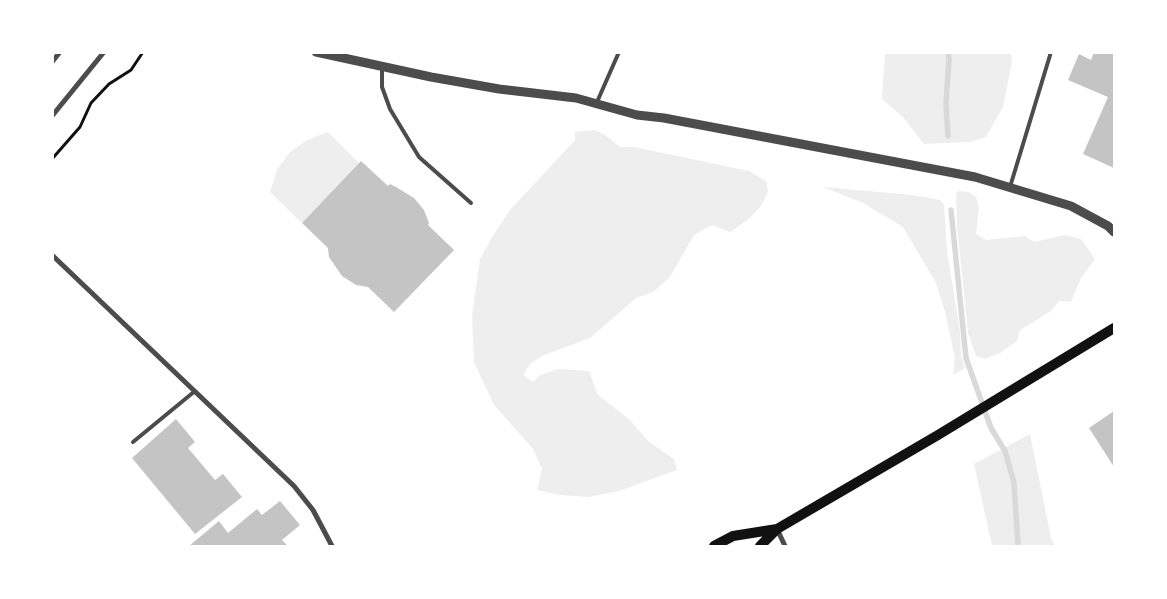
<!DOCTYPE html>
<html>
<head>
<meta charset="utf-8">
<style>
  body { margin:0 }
  #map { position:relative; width:1167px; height:599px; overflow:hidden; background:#fff; font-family:"Source Sans 3",sans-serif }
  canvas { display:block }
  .frame { position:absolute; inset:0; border:54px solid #fff; pointer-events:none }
</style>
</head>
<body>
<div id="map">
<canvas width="1167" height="599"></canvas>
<div class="frame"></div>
</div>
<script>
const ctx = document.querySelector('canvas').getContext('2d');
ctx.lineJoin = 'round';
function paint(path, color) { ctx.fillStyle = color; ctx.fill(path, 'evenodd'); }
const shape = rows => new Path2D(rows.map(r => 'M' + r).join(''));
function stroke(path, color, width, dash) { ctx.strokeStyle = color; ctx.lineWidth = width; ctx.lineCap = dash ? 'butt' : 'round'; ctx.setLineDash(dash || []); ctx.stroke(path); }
paint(shape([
  [885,53,1011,53,1012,62,1003,107,986,137,970,142,924,144,903,117,882,99],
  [594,130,604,134,620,147,634,147,749,171,766,181,768,192,761,206,749,219,730,232,712,225,694,235,670,277,653,292,636,298,590,338,542,356,530,364,523,375,533,382,540,375,558,369,589,371,598,395,630,420,648,441,674,459,677,470,619,491,589,497,560,495,537,490,542,469,533,449,494,405,474,362,472,316,480,259,492,237,510,210,575,140,575,132],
  [328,132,359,163,302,223,270,192,277,170,289,153,307,140],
  [823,187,912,195,940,200,944,205,947,251,960,332,961,355,965,368,953,375,955,358,945,312,936,283,903,227,863,203],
  [959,191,969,192,976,197,979,207,976,234,986,240,1025,236,1034,242,1065,235,1081,239,1095,259,1081,278,1071,302,1059,301,1051,311,1020,330,1017,341,1000,353,985,359,976,356,968,333,957,226,956,193],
  [1030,434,1051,538,1055,546,992,546,974,464]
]), '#eee');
stroke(shape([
  [948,52,949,59,946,104,948,136],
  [951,210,966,358,991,428,1005,451,1014,483,1018,546]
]), '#d9d9d9', 5.5);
paint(shape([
  [1094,52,1114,52,1114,168,1083,154,1108,97,1068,80,1079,54,1091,60],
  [361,161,388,186,390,184,396,187,414,198,424,210,429,223,428,225,454,250,394,312,368,287,356,285,342,276,329,257,328,248,302,223],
  [1114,411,1114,467,1089,428],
  [176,419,195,442,188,448,215,480,223,474,242,497,195,534,132,458],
  [280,501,300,525,282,540,288,546,189,546,219,521,228,533,257,509,262,515]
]), '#c4c4c4');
stroke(shape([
  [52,159,80,127,91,103,109,84,131,70,143,52]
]), '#111', 3);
stroke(shape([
  [382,67,382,87,390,109,419,157,471,203],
  [597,102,619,52],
  [1010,187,1051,52],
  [133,442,195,391]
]), '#4c4c4c', 4);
stroke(shape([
  [52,62,60,52],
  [52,116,104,52],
  [52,255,294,486,313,510,332,546],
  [777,529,785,546]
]), '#4c4c4c', 5);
stroke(shape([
  [316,52,431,77,499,89,576,98,637,115,664,118,975,177,1071,206,1108,226,1114,232]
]), '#4c4c4c', 9);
stroke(shape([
  [714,546,733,536,777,529],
  [760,546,777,529,938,435,1114,328]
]), '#111', 10);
</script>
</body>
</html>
